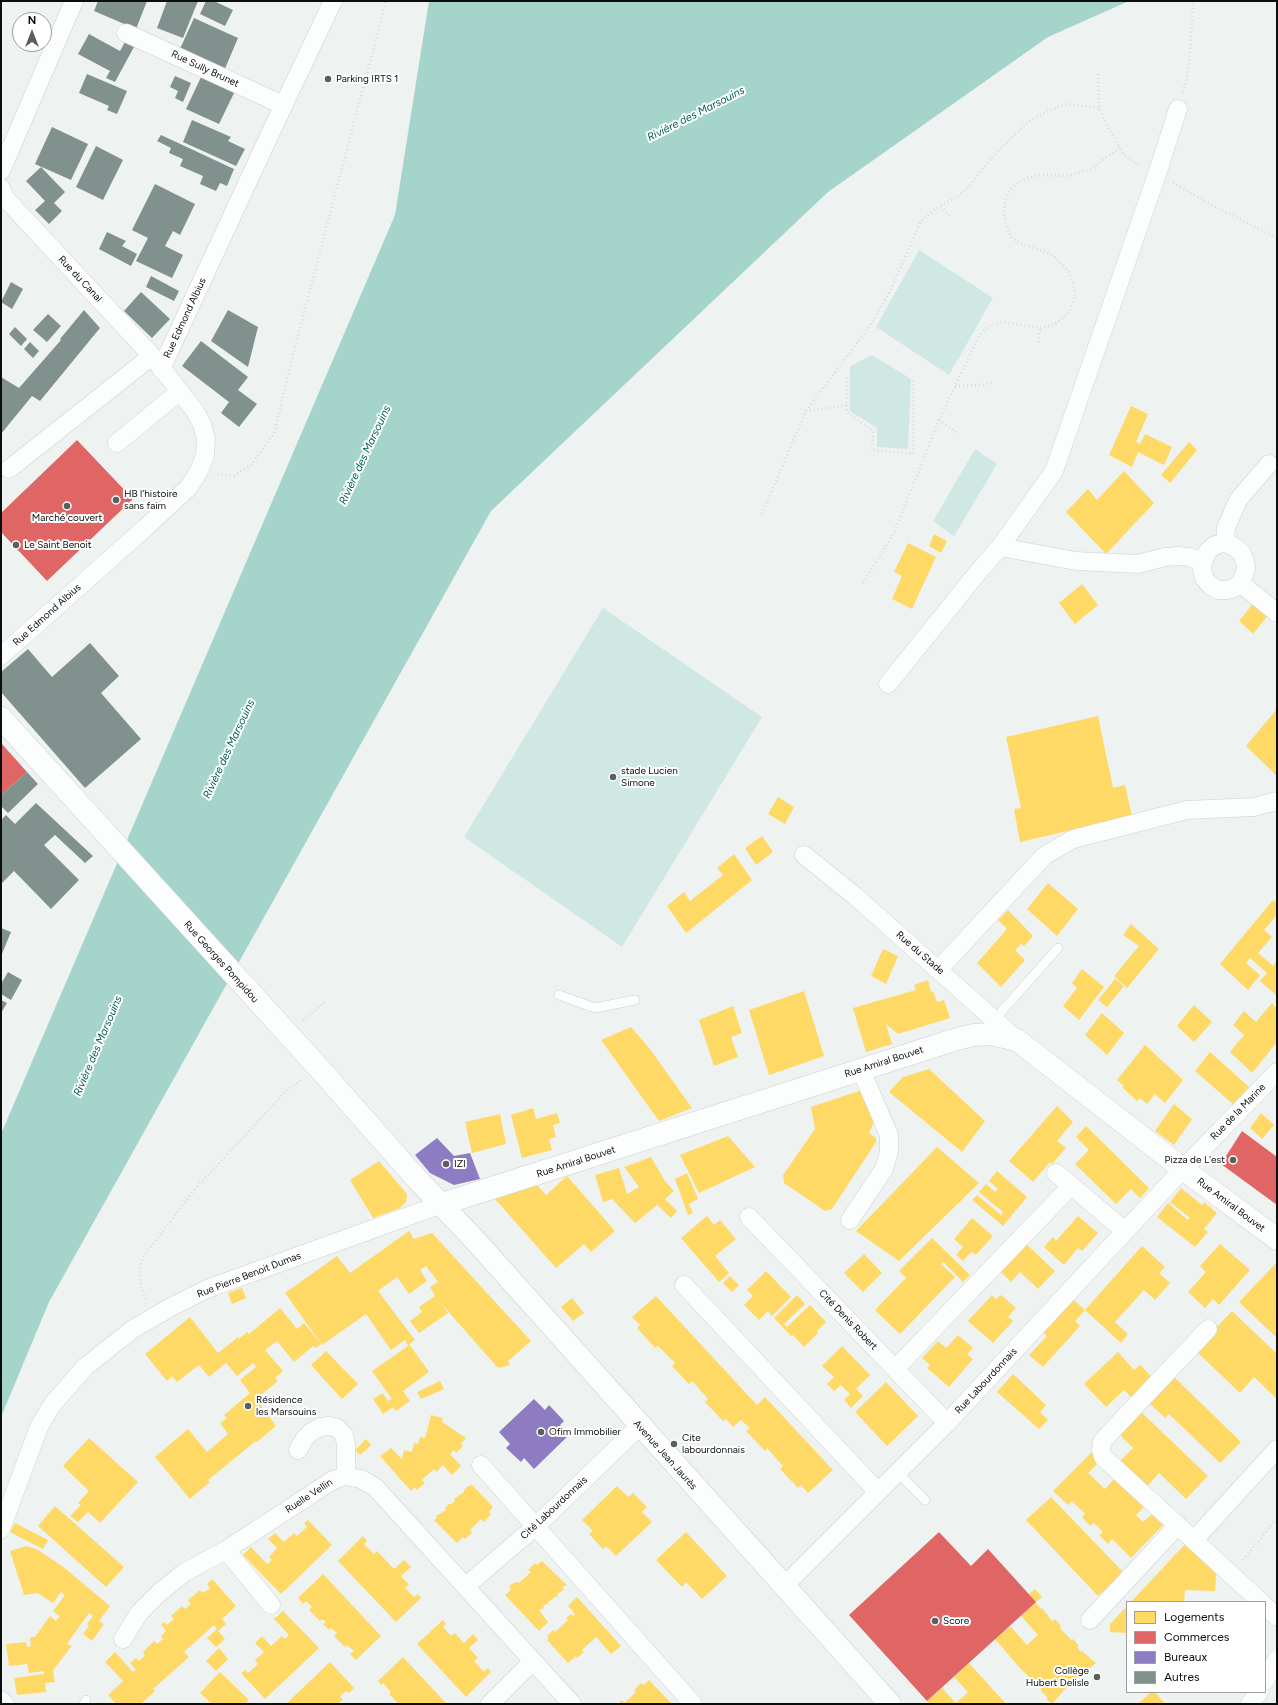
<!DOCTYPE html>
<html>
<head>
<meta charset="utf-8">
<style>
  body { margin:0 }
  #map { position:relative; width:1278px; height:1705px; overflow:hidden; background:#eef3f2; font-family:Figtree,sans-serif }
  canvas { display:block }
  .frame { position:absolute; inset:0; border:2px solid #0b0e0d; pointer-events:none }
  .legend { position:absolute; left:1126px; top:1601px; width:140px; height:92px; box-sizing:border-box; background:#fff; border:1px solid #9d9f9e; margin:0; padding:5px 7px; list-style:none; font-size:12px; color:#0b0e0d }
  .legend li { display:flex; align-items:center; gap:8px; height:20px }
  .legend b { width:20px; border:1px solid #9d9f9e }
  .north { position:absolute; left:12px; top:12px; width:40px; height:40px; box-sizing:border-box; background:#fff; border:1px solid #9d9f9e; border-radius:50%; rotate:0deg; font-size:11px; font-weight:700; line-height:16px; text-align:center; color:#0b0e0d }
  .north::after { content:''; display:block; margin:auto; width:14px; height:18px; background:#5a5e5d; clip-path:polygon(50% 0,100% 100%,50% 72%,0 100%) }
</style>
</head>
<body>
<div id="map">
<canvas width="1278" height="1705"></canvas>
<div class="frame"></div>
<ul class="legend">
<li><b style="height:11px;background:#ffd966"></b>Logements</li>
<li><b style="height:11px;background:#e06666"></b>Commerces</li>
<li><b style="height:11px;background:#8e7cc3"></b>Bureaux</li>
<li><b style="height:11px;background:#81918e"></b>Autres</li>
</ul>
<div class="north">N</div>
</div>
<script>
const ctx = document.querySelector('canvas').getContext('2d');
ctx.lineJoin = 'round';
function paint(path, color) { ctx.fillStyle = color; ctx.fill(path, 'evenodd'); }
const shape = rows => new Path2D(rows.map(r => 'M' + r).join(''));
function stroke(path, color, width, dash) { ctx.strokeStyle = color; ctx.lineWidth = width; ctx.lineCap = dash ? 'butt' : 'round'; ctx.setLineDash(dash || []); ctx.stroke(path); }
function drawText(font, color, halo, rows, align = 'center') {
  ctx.font = font + ' Figtree,sans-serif'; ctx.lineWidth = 4; ctx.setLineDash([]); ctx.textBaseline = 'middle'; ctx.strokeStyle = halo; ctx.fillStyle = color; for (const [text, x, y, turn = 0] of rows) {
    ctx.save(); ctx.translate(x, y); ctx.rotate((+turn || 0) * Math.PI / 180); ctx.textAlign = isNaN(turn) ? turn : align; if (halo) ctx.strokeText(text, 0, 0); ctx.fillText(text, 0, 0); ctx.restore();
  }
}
paint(shape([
  [919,250,993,298,949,375,876,327],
  [872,355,911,379,908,449,877,447,877,428,850,411,850,366],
  [975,449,997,464,954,536,933,521],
  [603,608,762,717,622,947,464,837]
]), '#cfe8e3');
paint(shape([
  [429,1,1129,1,1048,37,828,192,491,511,49,1302,1,1417,1,1134,395,215]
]), '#a4d4ca');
paint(shape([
  [1131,406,1148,414,1136,442,1140,444,1145,434,1172,447,1164,465,1138,452,1132,467,1109,455],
  [1189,442,1197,450,1170,483,1161,475],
  [1124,471,1154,503,1106,554,1066,512,1088,489,1097,500],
  [934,534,947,541,941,553,929,546],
  [908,543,936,557,912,609,892,599,902,576,894,572],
  [1082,584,1098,605,1075,624,1059,603],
  [1256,600,1270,613,1253,634,1239,621],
  [1277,709,1277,776,1246,746],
  [1098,716,1113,788,1125,785,1132,816,1020,842,1014,809,1021,808,1006,737],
  [778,797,794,807,785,824,768,814],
  [762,836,773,852,756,865,745,848],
  [734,854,752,880,686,933,667,906,684,892,690,901,723,875,717,868],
  [1048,883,1078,909,1057,936,1027,909],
  [1273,900,1277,903,1277,915,1264,930,1272,937,1258,953,1273,966,1277,960,1277,996,1260,981,1267,973,1250,958,1246,963,1260,975,1248,990,1220,964],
  [1008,910,1033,936,1024,946,1021,944,1015,950,1025,960,1001,987,977,963,1007,929,998,920],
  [1131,924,1159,949,1127,988,1114,976,1139,946,1123,935],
  [883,949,898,956,886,984,871,976],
  [1082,969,1104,987,1079,1020,1063,1006,1077,988,1072,983],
  [1115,979,1124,986,1107,1007,1098,1000],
  [928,980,931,992,933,991,937,1002,944,1000,950,1018,898,1034,886,1024,892,1044,866,1052,853,1008,916,990,914,985],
  [804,991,824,1056,769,1075,749,1010],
  [1272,1003,1277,1008,1277,1042,1252,1073,1230,1052,1244,1035,1233,1025,1244,1011,1256,1022],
  [1194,1005,1212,1022,1194,1042,1177,1026],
  [733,1006,742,1033,731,1037,738,1057,714,1066,699,1020],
  [1102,1013,1124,1033,1107,1055,1085,1035],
  [631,1027,650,1049,692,1108,659,1121,601,1040],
  [1145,1045,1183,1080,1165,1103,1155,1094,1147,1104,1140,1098,1137,1101,1122,1087,1124,1086,1117,1080],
  [1210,1052,1249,1087,1234,1105,1195,1071],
  [929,1069,985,1121,962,1152,889,1092,903,1077],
  [859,1091,862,1091,874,1122,869,1133,876,1138,876,1142,832,1209,825,1211,784,1183,783,1175,815,1129,811,1107],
  [1174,1104,1192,1119,1174,1145,1155,1131],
  [1057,1106,1073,1122,1057,1141,1066,1148,1052,1164,1050,1162,1033,1182,1009,1161],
  [533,1108,536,1119,557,1113,560,1123,553,1125,556,1137,549,1139,552,1150,522,1158,511,1115],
  [1261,1113,1274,1125,1262,1139,1250,1128],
  [500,1114,506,1144,472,1153,465,1122],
  [1086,1126,1149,1188,1140,1198,1131,1189,1116,1204,1075,1164,1089,1150,1076,1137],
  [728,1136,755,1167,699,1193,680,1155],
  [937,1147,979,1183,899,1261,856,1231],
  [651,1157,665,1181,674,1191,665,1199,677,1211,671,1218,657,1205,635,1223,612,1199,603,1202,595,1175,619,1168,627,1194,639,1187,624,1167],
  [379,1161,407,1194,406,1202,400,1208,373,1218,350,1180],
  [997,1171,1027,1197,1003,1226,972,1200,977,1195,1001,1215,1003,1212,979,1192,986,1184,995,1192,998,1189,989,1181],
  [687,1173,698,1199,689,1204,693,1213,688,1215,675,1179],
  [567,1176,615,1231,591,1252,584,1244,556,1268,495,1199,537,1185,546,1195],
  [1181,1188,1202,1205,1204,1202,1217,1213,1204,1229,1208,1232,1195,1247,1157,1217,1168,1203,1188,1220,1190,1218,1170,1202],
  [707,1216,714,1225,720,1220,736,1239,715,1256,729,1273,719,1282,681,1238],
  [1078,1216,1098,1233,1082,1251,1078,1248,1064,1265,1044,1247,1053,1237,1056,1241],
  [972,1218,993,1236,976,1255,971,1252,963,1261,956,1255,963,1247,954,1239],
  [409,1231,414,1239,432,1233,531,1341,508,1361,510,1365,498,1368,439,1301,448,1313,419,1333,410,1321,422,1312,419,1307,435,1296,430,1287,438,1282,426,1266,420,1270,427,1281,409,1294,397,1277,378,1291,415,1340,409,1344,429,1372,403,1391,410,1401,396,1411,393,1407,383,1414,373,1399,383,1393,388,1401,392,1399,372,1371,408,1346,405,1340,391,1350,366,1314,322,1345,285,1293,337,1256,350,1273],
  [932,1238,970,1275,963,1282,943,1262,941,1264,955,1277,900,1334,875,1310,906,1278,899,1271],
  [1025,1243,1055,1271,1038,1289,1020,1272,1011,1282,999,1270],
  [1220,1244,1250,1270,1219,1305,1213,1299,1205,1308,1188,1292,1206,1272,1200,1266],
  [1142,1246,1165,1267,1159,1273,1170,1283,1155,1300,1144,1290,1115,1322,1128,1334,1121,1343,1085,1310,1075,1321,1080,1326,1043,1367,1029,1355,1047,1336,1041,1330,1070,1297,1085,1310],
  [864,1254,882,1273,863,1292,844,1273],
  [1277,1262,1277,1338,1239,1302],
  [766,1271,791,1297,772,1316,768,1311,759,1320,744,1305,753,1296,747,1290],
  [730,1276,739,1285,732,1292,723,1283],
  [242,1288,246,1298,232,1304,228,1293],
  [797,1295,805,1304,784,1324,787,1327,810,1305,826,1322,817,1331,818,1333,804,1347,793,1335,791,1336,774,1318],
  [992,1295,996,1299,1001,1295,1016,1308,1008,1317,1013,1321,993,1343,968,1321],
  [656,1296,757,1405,765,1397,833,1470,808,1493,801,1485,798,1488,780,1469,783,1466,767,1448,765,1451,746,1431,750,1428,741,1420,733,1427,726,1419,723,1421,705,1402,708,1399,692,1381,689,1384,672,1366,675,1363,658,1346,655,1348,637,1328,640,1325,632,1317],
  [572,1298,584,1313,573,1321,561,1307],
  [280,1308,297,1329,304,1323,321,1344,316,1348,313,1346,294,1362,277,1341,265,1350,283,1371,275,1378,278,1381,256,1399,276,1426,257,1442,256,1441,208,1480,210,1482,190,1499,155,1457,188,1429,207,1452,228,1434,220,1423,227,1418,224,1415,250,1393,240,1380,256,1367,253,1363,237,1376,226,1363,209,1377,199,1365,177,1382,172,1376,167,1381,145,1354,190,1317,218,1353,238,1337,239,1339,247,1332,249,1334],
  [1232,1311,1277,1354,1277,1399,1254,1377,1240,1393,1195,1350],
  [958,1335,973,1348,967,1354,973,1359,949,1387,927,1368,930,1365,922,1358,938,1341,946,1348],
  [842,1346,870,1375,856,1389,863,1396,851,1408,844,1400,850,1394,841,1385,834,1391,827,1384,834,1377,822,1366],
  [326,1351,358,1384,342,1399,311,1365],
  [1118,1352,1134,1370,1140,1365,1153,1378,1132,1398,1124,1390,1106,1407,1084,1384],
  [1013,1374,1046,1405,1040,1412,1048,1420,1039,1429,997,1392],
  [1172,1375,1241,1442,1220,1463,1169,1414,1165,1418,1147,1401],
  [440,1381,444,1389,421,1399,417,1392],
  [886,1382,918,1416,887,1446,855,1412],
  [1139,1410,1208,1476,1186,1499,1159,1473,1146,1488,1119,1462,1133,1448,1117,1432],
  [431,1415,443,1418,442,1422,466,1438,461,1444,463,1446,456,1453,454,1450,450,1454,461,1466,452,1475,443,1465,436,1472,434,1469,422,1480,425,1483,417,1490,415,1487,411,1491,380,1456,391,1448,402,1459,404,1450,412,1452,414,1443,418,1444,420,1437,425,1438],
  [89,1438,138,1482,100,1523,88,1512,78,1522,70,1516,81,1505,78,1503,89,1491,63,1466],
  [366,1439,371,1445,360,1455,355,1450],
  [1093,1451,1102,1459,1088,1473,1105,1489,1115,1478,1144,1507,1136,1515,1143,1522,1154,1512,1165,1523,1131,1558,1112,1539,1108,1544,1099,1535,1103,1532,1094,1523,1090,1526,1082,1517,1085,1514,1072,1501,1068,1505,1053,1491],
  [472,1485,493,1507,489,1512,491,1514,484,1522,481,1519,470,1530,472,1533,465,1539,463,1537,457,1543,434,1520,437,1518,436,1516,446,1510,445,1508,449,1504,451,1504,455,1501,454,1499,464,1492,464,1490,468,1486],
  [617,1486,628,1497,633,1493,647,1507,642,1512,652,1522,616,1556,606,1546,603,1549,589,1534,593,1531,582,1520],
  [1051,1497,1123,1572,1098,1596,1026,1520],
  [55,1506,124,1567,106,1587,38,1526],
  [308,1520,332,1545,281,1594,243,1555,251,1547,267,1564,272,1560,269,1557,277,1548,268,1539,275,1533,284,1542,294,1533,297,1536,307,1527,304,1523],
  [15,1523,48,1540,43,1549,10,1532],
  [686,1532,727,1576,702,1599,686,1582,682,1587,656,1560],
  [363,1536,367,1541,364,1544,374,1554,377,1551,394,1569,404,1560,411,1567,401,1576,409,1585,405,1588,414,1597,418,1594,421,1598,396,1622,338,1561],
  [1187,1542,1216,1574,1215,1591,1185,1590,1184,1602,1131,1602],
  [27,1546,38,1550,62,1566,110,1606,99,1621,104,1624,92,1641,83,1634,89,1626,87,1624,93,1616,89,1613,67,1644,72,1646,53,1670,55,1682,45,1683,46,1692,17,1695,14,1678,44,1674,44,1671,29,1673,27,1664,9,1666,6,1644,26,1642,27,1647,31,1646,30,1637,35,1637,50,1616,56,1621,60,1616,53,1611,65,1595,61,1592,53,1603,38,1593,24,1595,10,1551],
  [542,1561,567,1585,562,1587,564,1590,557,1594,558,1596,553,1598,553,1599,548,1602,549,1603,543,1606,544,1608,539,1610,548,1622,539,1631,505,1595,511,1590,509,1586,516,1582,519,1583,531,1572,528,1570,535,1563,537,1565],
  [323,1574,381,1636,356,1660,350,1654,354,1651,347,1645,345,1647,334,1636,337,1633,331,1628,329,1630,323,1624,326,1622,322,1619,320,1621,309,1610,312,1607,306,1601,303,1604,298,1598],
  [212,1579,236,1606,222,1619,226,1624,218,1631,225,1639,216,1647,207,1638,217,1629,214,1625,184,1652,189,1657,153,1689,155,1691,141,1704,116,1704,108,1695,123,1681,105,1662,115,1652,133,1672,136,1670,130,1663,136,1658,139,1661,145,1655,143,1652,154,1641,157,1644,163,1639,161,1636,166,1631,161,1625,164,1622,167,1625,174,1619,171,1616,182,1606,185,1609,191,1604,188,1600,200,1590,203,1593,210,1588,207,1584],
  [1035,1589,1042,1597,1036,1602,1029,1594],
  [577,1597,621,1646,611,1654,596,1637,582,1650,584,1652,577,1658,576,1656,568,1663,547,1640,549,1638,547,1636,553,1630,555,1632,568,1620,566,1618,571,1614,573,1616,575,1614,568,1606],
  [1035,1602,1041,1609,1042,1608,1052,1621,1055,1619,1061,1626,1060,1628,1071,1640,1073,1639,1079,1646,1077,1647,1081,1652,1082,1651,1096,1663,1066,1688,1052,1704,1046,1699,1048,1698,1041,1691,1042,1690,1019,1667,995,1639,1010,1626,1027,1645,1038,1635,1021,1616],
  [1127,1606,1127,1633,1110,1632,1110,1624],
  [283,1611,319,1648,265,1699,241,1673,245,1670,248,1673,258,1664,255,1660,264,1652,255,1643,262,1636,271,1646,282,1636,285,1639,289,1635,274,1619],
  [443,1620,446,1624,443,1627,451,1636,455,1633,464,1643,473,1634,478,1640,469,1648,478,1658,474,1661,484,1672,488,1668,491,1672,466,1697,417,1644],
  [219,1648,228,1659,216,1671,206,1661],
  [403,1657,447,1704,396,1704,397,1702,389,1694,391,1692,383,1683,381,1685,378,1681],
  [330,1662,354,1688,349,1693,346,1691,340,1697,343,1699,338,1704,286,1704],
  [969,1663,1006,1704,929,1704,927,1701,942,1688,956,1703,968,1692,954,1677],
  [220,1672,249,1700,245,1704,212,1704,200,1693],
  [649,1680,672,1704,618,1704,622,1700,624,1703,636,1692,634,1690,641,1683,644,1685],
  [1151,1692,1155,1692,1165,1704,1138,1704]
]), '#ffd966');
paint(shape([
  [77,440,133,499,47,581,1,532,1,513],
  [1,743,27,772,1,795],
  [1242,1131,1277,1157,1277,1205,1221,1164],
  [939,1532,971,1566,988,1549,1036,1602,927,1701,849,1615]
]), '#e06666');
paint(shape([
  [437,1138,454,1156,470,1153,480,1179,454,1185,430,1173,415,1155],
  [534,1399,545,1410,549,1405,564,1421,560,1425,569,1435,534,1469,524,1458,521,1462,506,1448,510,1444,499,1432]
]), '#8e7cc3');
paint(shape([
  [98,1,147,1,136,29,94,11],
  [167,1,198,1,183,38,157,28],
  [206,1,214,1,233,10,225,26,200,14],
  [194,18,238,38,224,71,179,51],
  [89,34,120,51,126,40,135,45,115,82,106,78,110,71,78,54],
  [87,74,127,91,117,114,107,110,109,106,79,93],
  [202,75,235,91,219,124,186,109],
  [175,76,191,83,183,102,175,98,178,91,170,87],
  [192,120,231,137,228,141,245,149,236,166,183,142],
  [52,127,88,144,71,180,35,164],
  [161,135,234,169,227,186,220,183,216,191,200,184,203,176,180,166,183,159,169,153,171,148,157,141],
  [96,146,123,160,103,200,76,187],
  [41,167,65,192,54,203,62,211,49,224,35,210,45,201,26,181],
  [155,184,195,204,180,235,173,231,165,246,183,255,172,278,136,261,148,238,132,230],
  [107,232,126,241,122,246,137,254,131,266,99,249],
  [151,276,179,291,174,301,146,287],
  [11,282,23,289,12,309,1,302],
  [141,292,170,319,152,338,124,311],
  [84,310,100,328,40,401,32,396,1,434,1,377,19,388,61,340,60,339],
  [228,310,258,327,248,367,211,341],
  [48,314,61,326,47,342,33,330],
  [15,327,27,339,21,346,9,334],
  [201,341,248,377,238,390,257,404,239,427,221,413,229,402,182,366],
  [30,342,39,351,33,358,24,349],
  [90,643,119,676,101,693,141,739,85,788,1,692,1,672,28,649,52,677],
  [27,772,38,784,8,813,1,806,1,795],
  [36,803,93,856,85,863,55,835,44,845,79,880,51,909,14,871,1,884,1,820,6,815,15,824],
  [1,928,11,932,1,956],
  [8,972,22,980,11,1000,1,994,1,984],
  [1,1000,7,1003,1,1013]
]), '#81918e');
const service = shape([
  [559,995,595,1008,635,1000],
  [994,1020,1058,948],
  [897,1472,925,1500],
  [84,1704,86,1700]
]);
const minor = shape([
  [126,33,283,105],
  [1,171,74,1],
  [1,188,5,198,152,356,195,411,202,424,206,439,205,455,199,471,189,487,145,528,1,656],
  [161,369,277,119,333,1],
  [117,443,179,392],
  [9,469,152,356],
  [1225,543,1233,546,1241,552,1245,561,1246,568,1244,576,1240,583,1234,588,1227,590,1218,590,1210,585,1204,578,1202,569,1203,562,1208,551,1215,545,1225,543],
  [1225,543,1226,528,1238,500,1269,464],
  [1000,547,1076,561,1138,564,1165,557,1178,556,1190,557,1203,562],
  [1240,583,1277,613],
  [888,684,979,571,1000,547,1054,471,1157,174,1178,109],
  [804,855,855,896,1017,1040],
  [939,969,1044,856,1073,839,1187,810,1254,807,1277,801],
  [1056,1173,1125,1231],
  [749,1217,947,1423],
  [850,1220,884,1169,889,1152,889,1135,861,1070],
  [684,1285,878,1492],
  [1208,1329,1107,1436,1102,1442,1101,1450,1103,1457,1261,1602],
  [895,1369,1071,1186],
  [298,1450,305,1438,311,1432,320,1427,329,1426,337,1428,344,1435,346,1444,346,1476],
  [481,1465,693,1704],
  [1,1529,39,1427,52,1405,85,1367,133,1329,171,1307,207,1289,442,1204],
  [1194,1540,1277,1449],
  [226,1550,271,1605],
  [466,1586,536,1526,640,1426],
  [783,1587,947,1423,1183,1169,1277,1072],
  [1265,1606,1277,1617],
  [1090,1620,1178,1525],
  [123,1639,139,1613,159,1593,185,1572,226,1550,333,1480,346,1476,361,1479,375,1487,572,1704],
  [1265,1681,1277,1659],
  [1,1700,5,1704],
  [490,1704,533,1661],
  [1250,1704,1259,1692]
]);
const secondary = shape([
  [1,718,318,1067,416,1178,474,1239,890,1704],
  [442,1204,957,1039,974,1035,991,1034,1017,1040,1183,1169,1277,1239]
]);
stroke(service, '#cdd0cf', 10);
stroke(minor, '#cdd0cf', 19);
stroke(secondary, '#cdd0cf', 23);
stroke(shape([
  [1098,74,1099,108,1109,129,1124,155,1140,166],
  [1183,92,1187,78,1190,55,1193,1],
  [1173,183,1214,206,1277,238],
  [941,206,950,217],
  [1038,342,1040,328],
  [955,386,981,385,995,382],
  [847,405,847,412,873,431,872,450,913,454,913,380],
  [806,411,847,405,847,376],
  [939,420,957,433],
  [218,474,234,476,252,464,274,433,297,339,386,1],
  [762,514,806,411,870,326,890,291,921,221,934,210,958,196,972,183,991,158,1029,121,1060,106,1069,104,1099,108],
  [863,583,894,533,939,420,979,336,990,325,1003,322,1040,328,1054,325,1069,312,1075,297,1073,282,1068,271,1055,257,1044,251,1021,244,1012,238,1006,226,1004,215,1005,201,1009,191,1018,183,1029,177,1041,175,1068,176,1092,169,1106,157,1120,149],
  [303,1021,326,1001],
  [146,1299,141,1289,140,1268,143,1257,194,1190,284,1093,301,1080],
  [1243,1560,1277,1518]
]), '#d9dad9', 2.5, [1, 3]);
stroke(service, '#fcfdfd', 9);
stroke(minor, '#fcfdfd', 18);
stroke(secondary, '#fcfdfd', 22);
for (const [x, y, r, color] of [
  [328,79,4,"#5a5e5d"],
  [116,500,4,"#5a5e5d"],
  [67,506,4,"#5a5e5d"],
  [16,545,4,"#5a5e5d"],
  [613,777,4,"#5a5e5d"],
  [1233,1160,4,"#5a5e5d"],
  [446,1164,4,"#5a5e5d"],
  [248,1406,4,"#5a5e5d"],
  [541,1432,4,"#5a5e5d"],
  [674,1444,4,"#5a5e5d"],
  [935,1621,4,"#5a5e5d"],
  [1097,1677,4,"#5a5e5d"]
]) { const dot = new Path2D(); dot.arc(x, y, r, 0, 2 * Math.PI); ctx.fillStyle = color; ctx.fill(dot); stroke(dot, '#fff', 1.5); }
drawText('10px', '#0b0e0d', '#fff', [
  ["Rue Sully Brunet",205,69,25],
  ["Rue du Canal",80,279,47],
  ["Rue Edmond Albius",185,318,-65],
  ["Rue Edmond Albius",47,615,-42],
  ["Rue du Stade",920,953,41],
  ["Rue Georges Pompidou",221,962,48],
  ["Rue Amiral Bouvet",884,1062,-18],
  ["Rue de la Marine",1238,1112,-46],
  ["Rue Amiral Bouvet",576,1162,-18],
  ["Rue Amiral Bouvet",1231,1205,37],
  ["Rue Pierre Benoit Dumas",249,1275,-21],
  ["Cité Denis Robert",848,1320,46],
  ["Rue Labourdonnais",986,1381,-47],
  ["Avenue Jean Jaurès",665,1455,48],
  ["Ruelle Vellin",309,1496,-33],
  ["Cité Labourdonnais",554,1508,-43]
]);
drawText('10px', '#0b0e0d', '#fff', [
  ["Parking IRTS 1",336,79],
  ["HB l'histoire",124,494],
  ["sans faim",124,506],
  ["Marché couvert",67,518,"center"],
  ["Le Saint Benoit",24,545],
  ["stade Lucien",621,771],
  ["Simone",621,783],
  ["Pizza de L'est",1225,1160,"right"],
  ["IZI",454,1164],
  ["Résidence",256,1400],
  ["les Marsouins",256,1412],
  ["Ofim Immobilier",549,1432],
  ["Cite",682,1438],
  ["labourdonnais",682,1450],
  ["Score",943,1621],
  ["Collège",1089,1671,"right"],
  ["Hubert Delisle",1089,1683,"right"]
], 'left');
drawText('italic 11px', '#006053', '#fff', [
  ["Rivière des Marsouins",696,114,-27],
  ["Rivière des Marsouins",365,455,-65],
  ["Rivière des Marsouins",229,749,-65],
  ["Rivière des Marsouins",98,1046,-67]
]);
</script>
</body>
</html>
